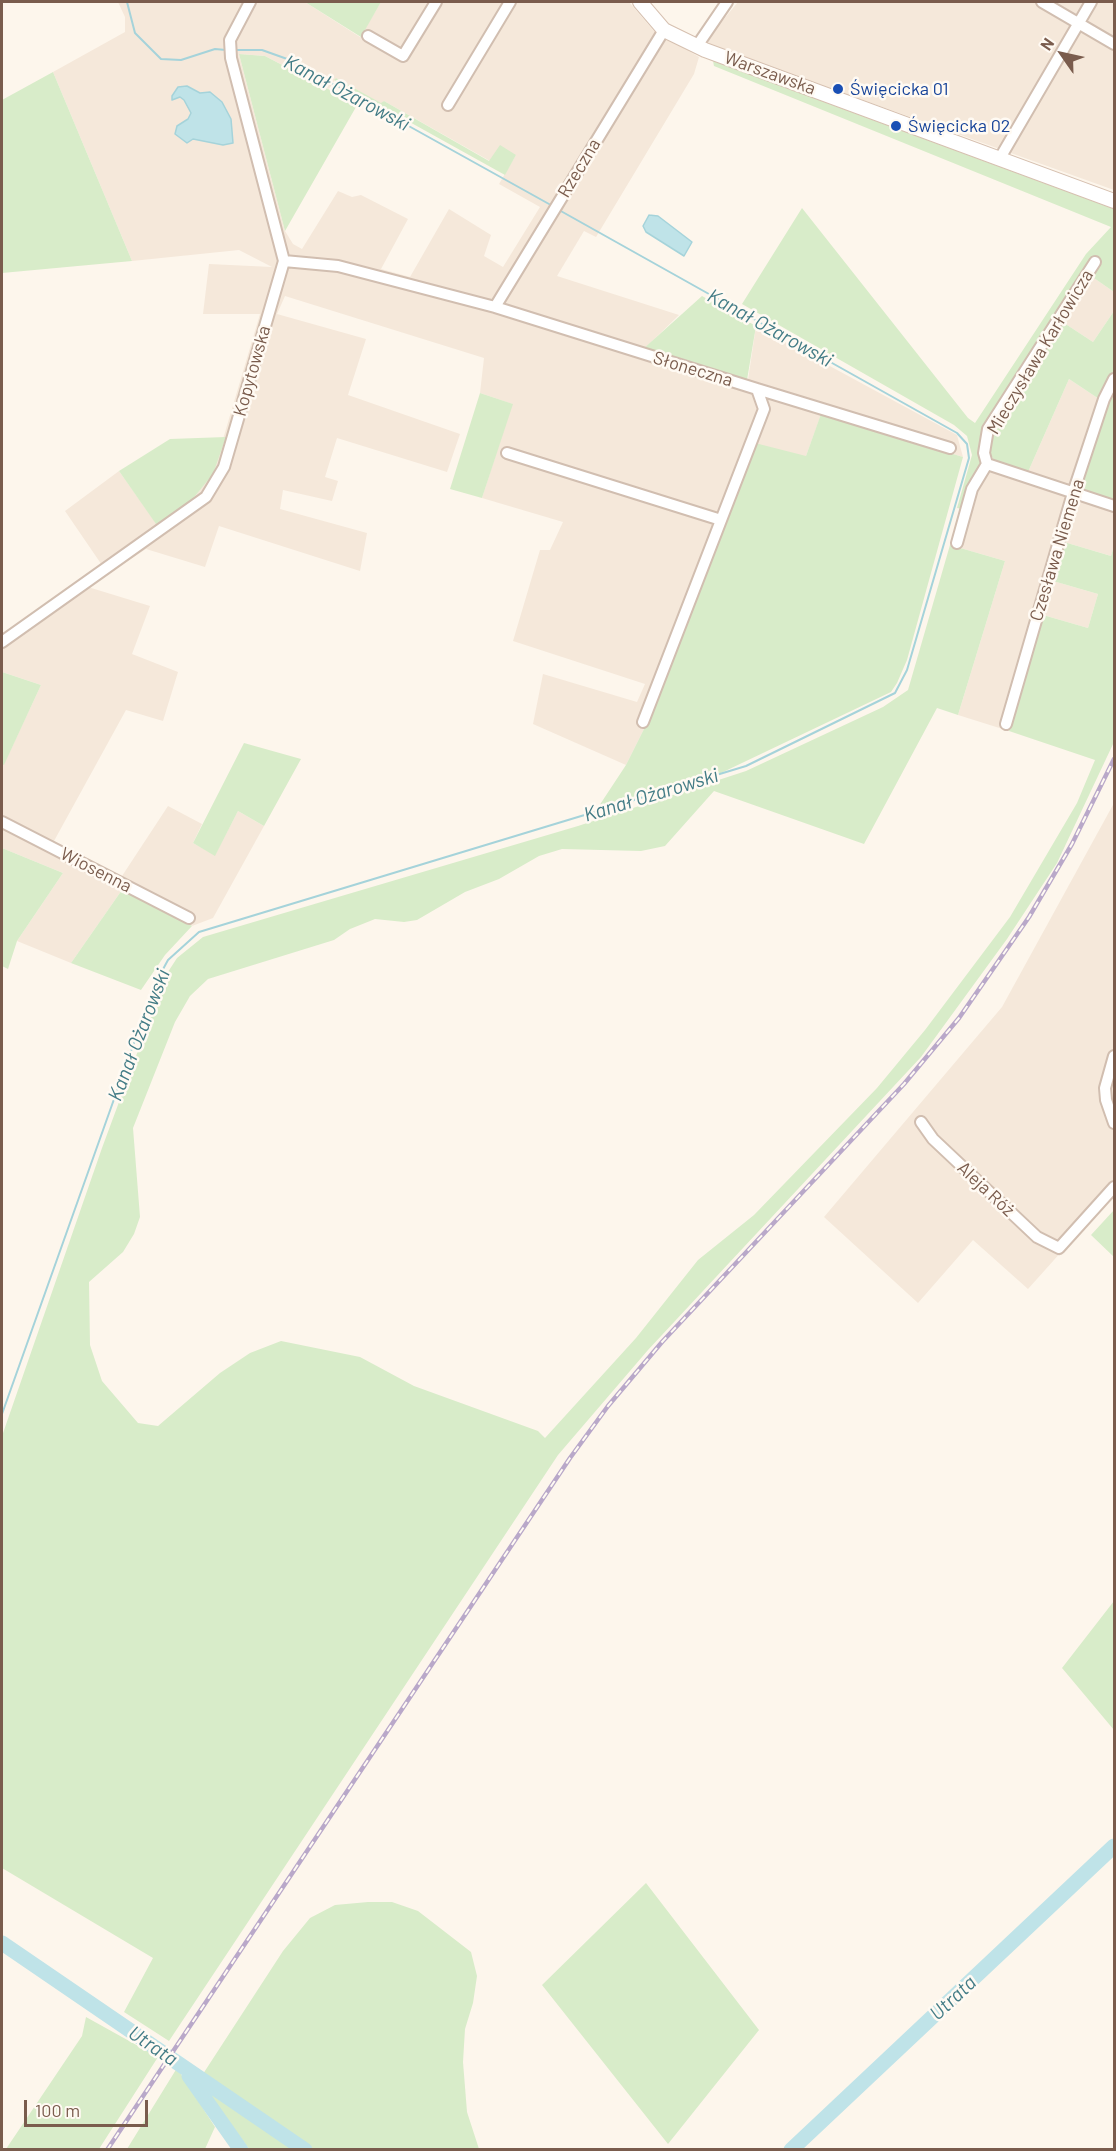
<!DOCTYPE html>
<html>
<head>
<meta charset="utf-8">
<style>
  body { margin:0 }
  #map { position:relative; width:1116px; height:2151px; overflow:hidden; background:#fdf6ec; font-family:Barlow,sans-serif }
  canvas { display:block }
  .frame { position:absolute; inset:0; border:3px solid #7a5c4d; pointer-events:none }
  .north { position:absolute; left:1032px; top:24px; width:60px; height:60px; -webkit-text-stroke:4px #fffaf3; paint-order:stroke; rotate:304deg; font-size:16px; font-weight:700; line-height:24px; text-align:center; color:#7a5c4d }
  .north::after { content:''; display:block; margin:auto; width:21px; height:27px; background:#7a5c4d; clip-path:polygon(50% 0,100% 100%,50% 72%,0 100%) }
  .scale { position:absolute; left:24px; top:2100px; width:124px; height:27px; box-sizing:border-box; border:3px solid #7a5c4d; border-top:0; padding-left:8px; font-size:18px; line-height:21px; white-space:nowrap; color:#7a5c4d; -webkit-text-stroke:4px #fffaf3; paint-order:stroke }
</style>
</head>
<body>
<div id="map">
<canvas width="1116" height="2151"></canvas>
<div class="frame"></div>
<div class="north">N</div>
<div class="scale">100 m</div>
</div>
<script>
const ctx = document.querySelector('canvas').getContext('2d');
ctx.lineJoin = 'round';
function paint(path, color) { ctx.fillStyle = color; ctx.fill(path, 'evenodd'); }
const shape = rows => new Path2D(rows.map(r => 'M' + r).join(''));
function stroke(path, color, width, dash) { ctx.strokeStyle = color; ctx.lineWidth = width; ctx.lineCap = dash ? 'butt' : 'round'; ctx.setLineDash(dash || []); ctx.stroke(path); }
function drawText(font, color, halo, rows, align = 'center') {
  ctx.font = font + ' Barlow,sans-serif'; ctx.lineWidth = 5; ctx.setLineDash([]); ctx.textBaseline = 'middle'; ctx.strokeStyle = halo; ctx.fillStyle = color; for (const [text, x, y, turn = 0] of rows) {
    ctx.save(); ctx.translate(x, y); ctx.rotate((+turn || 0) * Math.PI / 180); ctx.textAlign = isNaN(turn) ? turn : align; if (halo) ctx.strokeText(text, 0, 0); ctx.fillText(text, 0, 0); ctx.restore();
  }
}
paint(shape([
  [118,2,305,2,360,37,381,2,629,2,653,30,699,57,694,74,596,237,584,231,557,276,679,315,643,350,748,380,756,326,957,435,963,457,821,415,806,456,645,727,626,765,533,724,543,674,637,702,645,684,513,641,540,550,550,550,563,522,482,498,512,404,480,393,484,358,285,296,277,314,366,339,348,395,460,434,447,472,337,438,325,477,338,481,332,501,283,490,280,509,367,533,360,571,219,526,205,567,146,549,108,574,65,511,119,471,156,523,187,506,213,473,260,314,203,314,209,264,272,267,239,250,132,261,53,72,125,32,125,17],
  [239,54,265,56,329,89,336,78,382,104,384,101,490,161,516,155,499,184,540,207,503,267,484,256,491,235,449,209,410,277,381,269,408,219,361,195,352,197,338,191,302,249,293,244,285,231],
  [738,2,1114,2,1114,190,704,43],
  [1091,276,1114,292,1114,311,1093,342,1061,321],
  [1069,379,1099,399,1070,487,1028,472],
  [989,472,996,472,1114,510,1114,546,1111,556,1064,542,1053,581,1098,594,1088,628,1043,615,1009,731,958,715,1005,561,950,545,960,508,972,511,978,484],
  [88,587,150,606,132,654,178,672,163,721,126,710,54,841,122,876,168,806,202,824,193,843,215,855,238,811,264,826,213,918,192,926,124,887,71,963,17,941,63,873,2,848,2,764,4,764,41,685,2,672,2,649],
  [1114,803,1114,1193,1028,1289,973,1240,918,1303,824,1217,1002,1007]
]), '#f5e8da');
paint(shape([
  [305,2,381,2,361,37],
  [239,54,265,56,355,103,356,107,285,231],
  [713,61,1114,209,1114,292,1091,276,1102,263,1095,259,986,431,983,461,963,509,957,508,972,455,967,436,954,425,742,304,802,208,968,418,975,423,1086,254,1111,227,714,66],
  [53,72,132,261,2,273,2,100],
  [336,78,381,103,384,101,489,161,500,145,516,155,505,175,334,80],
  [702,296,756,326,747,380,642,350],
  [1114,311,1114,503,1070,487,1099,399,1069,379,1028,472,994,460,989,452,995,430,1061,321,1093,342],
  [480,393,513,404,482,498,450,489],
  [821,414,963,457,907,660,897,683,891,692,721,773,599,806,626,765,645,727,755,443,806,456],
  [226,437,213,474,187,506,156,524,119,471,170,439],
  [1064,542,1111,556,1114,546,1114,742,1057,863,1007,939,921,1057,648,1350,558,1455,169,2041,124,2012,153,1958,2,1868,2,1436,102,1148,166,975,177,958,203,937,578,826,746,771,883,707,908,690,950,545,1005,561,958,715,937,708,864,844,714,791,665,846,641,851,562,849,539,856,499,879,465,892,417,920,404,922,375,919,350,929,334,940,208,979,190,996,175,1022,133,1128,140,1217,134,1234,123,1252,89,1282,90,1345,102,1381,138,1423,158,1426,220,1373,250,1353,281,1341,360,1357,414,1386,538,1431,545,1438,636,1338,698,1260,754,1215,877,1088,925,1030,1010,917,1077,803,1095,760,1009,731,1043,615,1088,628,1098,594,1053,581],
  [2,672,41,685,4,765,2,764],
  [244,743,301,759,264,826,238,811,215,856,193,843],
  [2,848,63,873,17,941,8,969,2,966],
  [124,887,192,926,165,955,141,990,71,963],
  [1114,1210,1114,1257,1091,1235],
  [1114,1601,1114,1730,1062,1668],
  [646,1883,759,2030,668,2144,542,1985],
  [368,1902,392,1902,418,1911,471,1952,477,1976,473,2003,465,2029,463,2062,467,2112,479,2149,309,2149,201,2077,283,1951,310,1918,335,1905],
  [86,2017,158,2057,99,2149,6,2149,82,2036],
  [177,2068,215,2127,205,2149,127,2149],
  [206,2089,296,2149,249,2149]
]), '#d8ecc9');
const water = shape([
  [187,86,200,93,210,92,222,102,231,119,233,143,223,145,193,139,187,143,175,134,177,126,188,119,191,113,184,100,180,97,172,100,172,96,178,87,187,86],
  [649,215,658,216,692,242,684,256,646,232,643,226,649,215]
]);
paint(water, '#bfe3e8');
stroke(water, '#a5d3da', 1.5);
stroke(shape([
  [127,2,135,33,161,59,181,60,215,49,226,50],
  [234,50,262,50,290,60,549,204],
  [2,1414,155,984,168,960,199,932,746,766,895,693,907,670,969,458,967,444,957,433,559,210]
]), '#a5d3da', 2);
stroke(shape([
  [2,1943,305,2150],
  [189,2076,241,2150],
  [791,2150,1114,1846]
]), '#bfe3e8', 15);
const street = shape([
  [1042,2,1114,44],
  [368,36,403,56,436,2],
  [697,46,727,2],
  [448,105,510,2],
  [1000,158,1091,2],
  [284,261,338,266,495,307,757,389,764,409,643,722],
  [495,307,664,30],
  [757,389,950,448],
  [507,453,721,520],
  [987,464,1114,506],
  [957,543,972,489,987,464,984,453,988,429,1095,262],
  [2,642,206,497,224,467,284,261,231,58,230,40,250,2],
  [1006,724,1073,493,1104,399,1114,379],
  [2,822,189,918],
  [1114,1056,1105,1088,1106,1100,1114,1123],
  [921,1122,933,1139,1037,1237,1059,1248,1114,1187]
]);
const secondary = shape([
  [640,2,664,30,705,50,1114,201]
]);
stroke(street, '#d1beb0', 14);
stroke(secondary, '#d6c0b0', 16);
stroke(street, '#fff', 10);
stroke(secondary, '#fff', 14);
const rail = shape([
  [107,2150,570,1458,608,1406,662,1342,904,1084,959,1018,1029,917,1072,844,1114,759]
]);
stroke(rail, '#b9a8c9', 4.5);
stroke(rail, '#fffaf3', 2, [7]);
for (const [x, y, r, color] of [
  [838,89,6,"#1a4fb4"],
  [896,126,6,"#1a4fb4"]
]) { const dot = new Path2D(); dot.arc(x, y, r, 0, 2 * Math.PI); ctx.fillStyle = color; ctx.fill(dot); stroke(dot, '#fffaf3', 2); }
drawText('18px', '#7a5c4d', '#fffaf3', [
  ["Warszawska",770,73,20],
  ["Rzeczna",579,168,-59],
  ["Mieczysława Karłowicza",1040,352,-59],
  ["Słoneczna",693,369,17],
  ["Kopytowska",252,371,-74],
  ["Czesława Niemena",1057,550,-73],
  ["Wiosenna",96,870,27],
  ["Aleja Róż",986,1189,43]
]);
drawText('18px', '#164399', '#fffaf3', [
  ["Święcicka 01",850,89],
  ["Święcicka 02",908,126]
], 'left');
drawText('italic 20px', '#437c86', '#fffaf3', [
  ["Kanał Ożarowski",347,93,28],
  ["Kanał Ożarowski",770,328,29],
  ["Kanał Ożarowski",651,795,-17],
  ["Kanał Ożarowski",139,1035,-69],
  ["Utrata",953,1998,-43],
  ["Utrata",153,2046,34]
]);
</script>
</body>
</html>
